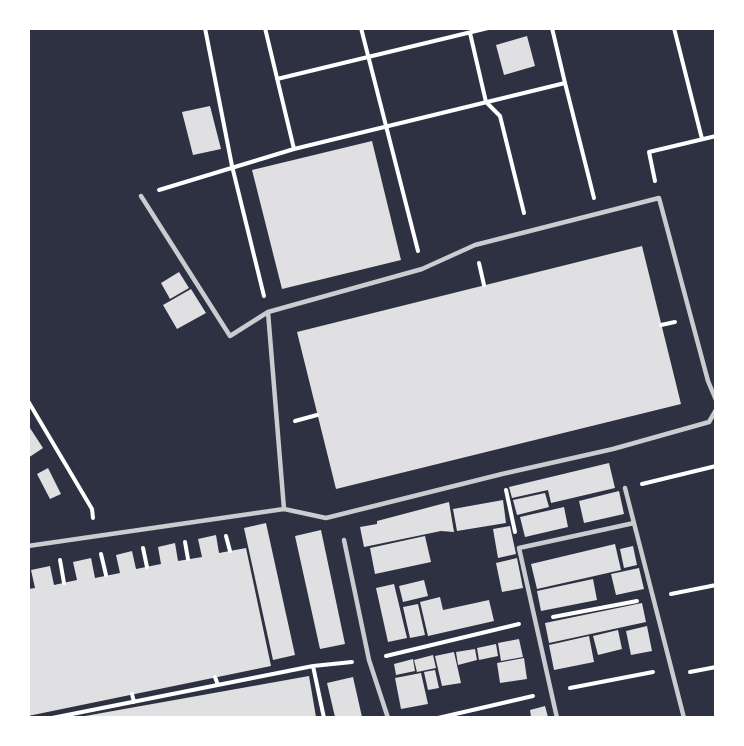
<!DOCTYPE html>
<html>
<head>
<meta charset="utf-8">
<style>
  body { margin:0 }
  #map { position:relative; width:744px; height:746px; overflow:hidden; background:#2d3142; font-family:"Varela Round",sans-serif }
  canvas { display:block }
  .frame { position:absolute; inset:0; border:30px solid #fff; pointer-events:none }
</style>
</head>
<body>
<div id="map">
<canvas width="744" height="746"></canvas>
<div class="frame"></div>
</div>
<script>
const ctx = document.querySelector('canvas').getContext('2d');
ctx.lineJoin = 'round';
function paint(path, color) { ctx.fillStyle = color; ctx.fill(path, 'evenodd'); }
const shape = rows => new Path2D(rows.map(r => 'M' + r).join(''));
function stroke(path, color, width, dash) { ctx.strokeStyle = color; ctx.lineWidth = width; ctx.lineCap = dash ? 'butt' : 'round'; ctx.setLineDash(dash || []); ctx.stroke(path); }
paint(shape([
  [527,36,535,66,504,75,496,45],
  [210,106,221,149,193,155,182,112],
  [372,141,401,260,282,289,252,170],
  [642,246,681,404,336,489,297,332],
  [179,272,189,288,170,299,161,283],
  [191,289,206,313,177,329,163,305],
  [28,425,43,448,28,458],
  [609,463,615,488,551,503,548,490,512,498,509,487],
  [48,468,61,494,50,499,37,474],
  [619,491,624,514,584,523,579,501],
  [545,493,549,507,517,515,513,500],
  [503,500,506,523,457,531,453,509],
  [449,502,454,532,441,531,364,547,360,527,377,524,377,521],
  [564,507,568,527,525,537,520,517],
  [266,523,295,655,273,660,244,528],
  [510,526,516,554,498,558,493,529],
  [321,530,345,644,320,649,295,536],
  [216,535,219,553,246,548,271,666,28,716,28,589,35,588,31,570,50,566,54,585,77,580,73,562,91,558,95,578,120,573,116,555,132,551,136,569,161,564,158,547,175,543,178,561,202,557,198,539],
  [425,536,431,562,375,574,370,548],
  [615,544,621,570,537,589,531,564],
  [633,546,637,565,624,568,620,549],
  [517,558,523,588,502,592,496,563],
  [639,568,644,589,616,595,611,574],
  [593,579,597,600,541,611,537,591],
  [424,580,428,596,403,602,399,586],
  [394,584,407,638,388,642,376,588],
  [440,597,443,610,489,600,494,621,428,636,420,602],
  [642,603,646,622,549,643,545,623],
  [418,604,425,635,410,638,403,607],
  [647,626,652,651,631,655,626,631],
  [618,630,622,649,598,655,593,636],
  [589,636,594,662,554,670,549,645],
  [519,639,523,657,501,661,498,643],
  [496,644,498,656,479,660,477,648],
  [475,649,477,660,458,665,456,652],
  [454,652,461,683,442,686,435,656],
  [433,655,436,668,417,672,414,660],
  [524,658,527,679,500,683,497,663],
  [413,659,415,671,396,675,394,664],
  [435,670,439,688,428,690,424,672],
  [421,673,428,704,401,709,395,678],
  [309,676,316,717,85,717,85,716],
  [353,677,362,717,335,717,327,683],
  [545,706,548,717,531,717,530,710]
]), '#e0e0e3');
stroke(shape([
  [205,28,232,166,264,296],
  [265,28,294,149],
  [361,28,418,251],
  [552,28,565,83],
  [674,28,702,139],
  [470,33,486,102,500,116,524,213],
  [277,79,488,28],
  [655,181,649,152,716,136],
  [159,190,294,149,565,83,594,198],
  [479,263,484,285],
  [661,325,675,322],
  [28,401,92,509,93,518],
  [295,421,317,415],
  [642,484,716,466],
  [506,490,515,532],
  [226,536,230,551],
  [185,542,188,559],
  [143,548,147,567],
  [101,554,106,575],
  [60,560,64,583],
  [671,594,716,585],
  [553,617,637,601],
  [386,656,519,624],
  [313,666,324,718],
  [690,672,716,667],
  [215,677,218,685],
  [570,688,653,672],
  [132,694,134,702],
  [52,718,313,666,352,662],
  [438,718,533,696]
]), '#fff', 4);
stroke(shape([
  [141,196,230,336,268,312],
  [625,488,684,718],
  [284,509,268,312,422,269,475,245,659,198,708,381,716,400],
  [344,540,369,660,388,718],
  [28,546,284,509,326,518,502,474,613,449,709,422,716,410],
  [557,718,519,548,634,523]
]), '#caccd0', 4.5);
</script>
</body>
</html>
